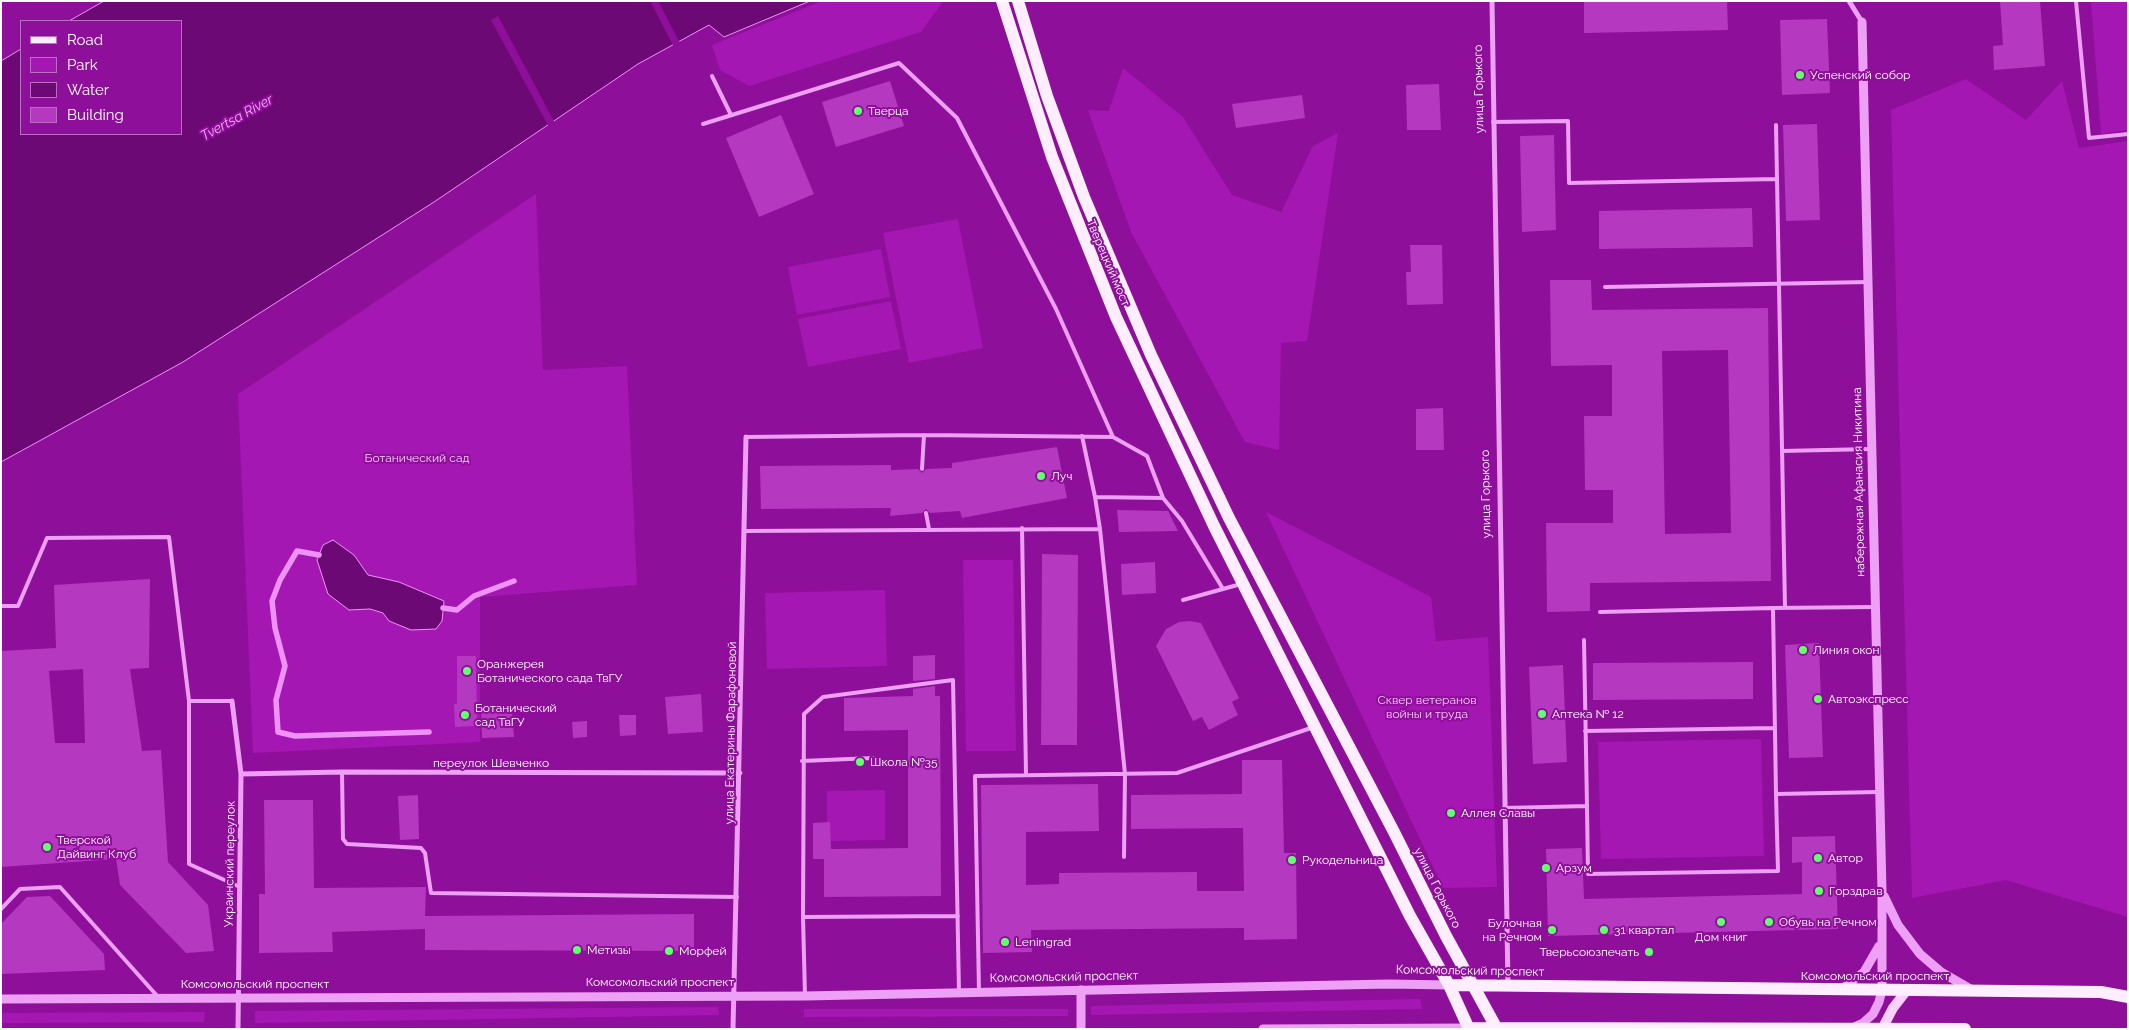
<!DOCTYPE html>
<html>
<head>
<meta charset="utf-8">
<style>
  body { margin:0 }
  #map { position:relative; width:2129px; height:1030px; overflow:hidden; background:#8e0f99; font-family:Raleway,sans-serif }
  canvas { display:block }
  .frame { position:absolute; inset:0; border:2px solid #fff; pointer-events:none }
  .legend { position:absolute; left:20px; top:20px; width:162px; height:115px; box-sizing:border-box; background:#8e0f99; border:1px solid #bb6fc2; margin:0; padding:6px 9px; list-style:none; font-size:15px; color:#fff }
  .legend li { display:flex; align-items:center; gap:10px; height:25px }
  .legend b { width:25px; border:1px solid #bb6fc2 }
</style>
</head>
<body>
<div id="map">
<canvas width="2129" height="1030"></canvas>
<div class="frame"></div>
<ul class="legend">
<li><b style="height:6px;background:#fef"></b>Road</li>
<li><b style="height:14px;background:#a517b3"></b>Park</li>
<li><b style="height:14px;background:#6d0974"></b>Water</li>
<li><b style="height:14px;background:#b538c1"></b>Building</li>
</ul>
</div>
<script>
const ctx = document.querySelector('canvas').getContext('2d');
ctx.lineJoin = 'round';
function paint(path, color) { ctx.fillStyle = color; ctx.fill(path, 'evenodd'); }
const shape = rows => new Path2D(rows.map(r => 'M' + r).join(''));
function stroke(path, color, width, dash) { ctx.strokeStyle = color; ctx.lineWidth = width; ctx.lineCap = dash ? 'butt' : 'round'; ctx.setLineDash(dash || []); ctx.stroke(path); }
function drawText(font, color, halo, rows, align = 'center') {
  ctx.font = font + ' Raleway,sans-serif'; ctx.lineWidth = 4; ctx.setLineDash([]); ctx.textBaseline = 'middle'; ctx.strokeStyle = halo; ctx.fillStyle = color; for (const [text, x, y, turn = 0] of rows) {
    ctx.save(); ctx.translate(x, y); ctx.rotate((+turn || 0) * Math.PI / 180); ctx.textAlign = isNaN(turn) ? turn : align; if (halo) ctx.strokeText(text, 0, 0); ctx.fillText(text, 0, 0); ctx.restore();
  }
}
paint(shape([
  [822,1,940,1,942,3,921,32,749,86,720,70,712,45],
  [2091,1,2128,1,2128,130,2101,134],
  [1123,68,1183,117,1232,195,1281,212,1313,146,1338,133,1307,341,1281,343,1279,450,1245,442,1131,232,1088,110,1109,111],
  [1966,79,2026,120,2062,81,2079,148,2128,141,2128,917,2006,880,1912,898,1891,110],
  [536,194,543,370,627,366,637,585,480,597,480,742,253,753,238,394],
  [958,219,983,348,909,363,883,233],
  [881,249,890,297,797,315,788,267],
  [891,301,901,349,808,367,798,319],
  [1266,512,1431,597,1436,641,1488,637,1497,887,1443,888],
  [963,560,1013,560,1016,751,966,751],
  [885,590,887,666,767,669,765,593],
  [1761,739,1764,856,1601,859,1598,742],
  [885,790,885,840,827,841,827,791],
  [1420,999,1422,1009,1091,1015,1091,1006],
  [718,1007,719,1015,255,1023,255,1011],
  [804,1009,1068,1009,1068,1016,804,1017],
  [205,1012,204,1022,1,1023,1,1013]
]), '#a517b3');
const water = shape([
  [104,1,810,1,724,37,709,25,638,64,434,202,183,362,1,462,1,61,21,49,21,134,181,134,181,21,69,21,104,1],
  [333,540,354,555,368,575,399,582,444,601,442,621,436,629,411,630,389,621,383,613,370,609,349,610,328,594,317,560,323,545,333,540]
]);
paint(water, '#6d0974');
stroke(water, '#ee92f8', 1);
paint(shape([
  [650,1,658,1,680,43,674,47],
  [498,16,555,123,549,127,491,20]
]), '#8e0f99');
stroke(shape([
  [319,555,297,551,280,580,272,601,275,628,285,666,276,700,278,732,295,736,429,732],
  [443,608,457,610,474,596,514,581]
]), '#ee92f8', 5.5);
paint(shape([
  [1584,1,1727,1,1728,30,1584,33],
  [2000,1,2040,1,2045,66,1994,70,1993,46,2003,45],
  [1827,19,1830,93,1782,95,1780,20],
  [890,81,904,126,836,147,822,102],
  [1439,84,1441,130,1407,130,1406,85],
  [1302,95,1305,118,1236,128,1232,104],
  [781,115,814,194,759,217,726,138],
  [1817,124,1820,220,1786,221,1783,125],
  [1554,135,1556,230,1522,232,1520,136],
  [1752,208,1753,247,1599,249,1599,211],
  [1410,245,1442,245,1443,304,1407,305,1406,272,1411,272],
  [1550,280,1591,280,1592,310,1768,308,1771,581,1590,583,1590,611,1547,612,1546,523,1613,523,1613,490,1585,490,1584,416,1612,416,1612,365,1551,366],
  [1728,350,1731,533,1665,534,1662,351],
  [1443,408,1444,450,1416,450,1416,409],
  [1057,447,1067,498,962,518,960,511,930,513,926,509,922,513,890,516,891,508,761,509,760,466,891,465,891,470,918,469,922,473,926,469,952,468,952,463],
  [1117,510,1168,511,1178,531,1119,532],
  [1042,554,1078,555,1077,745,1041,745],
  [1155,562,1156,593,1122,595,1121,564],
  [150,579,149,668,130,669,142,751,161,750,168,862,208,905,214,951,186,953,120,885,116,859,1,867,1,651,56,648,54,585],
  [83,669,85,743,55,743,49,671],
  [1190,621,1201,623,1239,698,1232,702,1238,715,1209,730,1202,717,1193,721,1156,646,1166,629,1179,622],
  [1819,643,1823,757,1789,758,1785,645],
  [935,655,935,679,913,681,913,656],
  [457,656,476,656,477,726,455,727,454,704,457,704],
  [1753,662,1753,699,1593,700,1593,663],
  [1563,665,1567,762,1533,764,1529,667],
  [935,686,935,696,940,696,941,896,824,897,824,859,813,859,813,823,830,822,831,849,908,848,908,730,844,731,844,698,913,696,913,689],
  [701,694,703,732,668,734,665,697],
  [512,712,514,737,482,738,481,713],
  [619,715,636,715,636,735,620,736],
  [587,721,587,737,573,738,572,722],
  [1242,760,1282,760,1284,853,1296,853,1297,939,1244,940,1244,928,1031,930,1032,952,983,953,981,785,1098,784,1099,831,1026,832,1026,885,1059,884,1059,873,1197,872,1197,891,1244,891,1243,828,1131,829,1131,795,1242,794],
  [418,795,419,839,400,840,398,796],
  [264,800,313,800,314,888,426,887,425,916,694,914,694,951,425,950,425,929,332,932,333,952,259,953,259,894,265,894],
  [1835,836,1838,929,1548,936,1546,849,1582,848,1584,899,1802,894,1802,862,1792,863,1792,837],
  [50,896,104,954,105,970,1,974,1,924,27,897]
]), '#b538c1');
stroke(shape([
  [2076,1,2089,138,2128,134],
  [712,76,731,115],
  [1493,122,1568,121,1569,183,1777,179],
  [703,124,899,63,957,118,1056,309,1113,437,1147,456,1163,498],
  [1776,125,1785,608],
  [1605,287,1868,282],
  [1082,436,1095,497,1163,498,1182,521,1223,589,1241,584],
  [746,437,924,435,1113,437],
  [1782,451,1871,449],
  [922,469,924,435],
  [1095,497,1100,529],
  [926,513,929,529],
  [1022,528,1026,775],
  [745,531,1100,529,1125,774,1124,857],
  [1183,600,1223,589],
  [1,606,18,606,47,538,169,537,189,701,232,701],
  [1600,612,1773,608],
  [189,701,189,864,240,887],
  [1585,731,1775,728],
  [802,761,873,758],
  [342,772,343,839,347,844,421,848,425,853,431,893,737,897],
  [1776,794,1773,608,1875,607],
  [1587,806,1588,874,1778,871,1776,794,1878,792],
  [1504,808,1587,806,1584,640],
  [1,909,20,889,60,887,159,998],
  [803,917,958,916],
  [979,992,975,776,1177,773,1314,727],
  [805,996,803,917,804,714,823,697,953,680,959,992]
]), '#eda0f5', 4);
stroke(shape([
  [1492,1,1508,986],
  [1849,1,1862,22],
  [232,701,241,774,238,1029],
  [241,774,342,772,740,773],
  [733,1029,746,437]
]), '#eda0f5', 5);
stroke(shape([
  [1884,896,1898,925,1920,954,1941,972,1972,990],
  [1843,988,1864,972,1879,946],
  [1081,990,1081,1029],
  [1,999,805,996,1389,984,1449,985],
  [1854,1027,1863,1023,1873,1014,1879,1002,1882,990,1882,891,1862,22],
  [1263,1029,1469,1028]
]), '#eda0f5', 9);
stroke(shape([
  [1882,1029,1893,1008,1907,990]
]), '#fad1fe', 10);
stroke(shape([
  [1002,1,1052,157,1116,317,1214,526,1410,916,1449,985,1469,1029],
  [1018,1,1047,96,1084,197,1151,355,1229,518,1394,832,1446,936,1497,1029],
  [1449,985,2101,992,2128,997],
  [1469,1028,1965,1029]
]), '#fef', 12);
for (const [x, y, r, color] of [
  [1800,75,5,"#64ff6f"],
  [858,111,5,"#64ff6f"],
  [1041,476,5,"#64ff6f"],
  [1803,650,5,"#64ff6f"],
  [467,671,5,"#64ff6f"],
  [1818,699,5,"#64ff6f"],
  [1542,714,5,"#64ff6f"],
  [465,715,5,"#64ff6f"],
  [860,762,5,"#64ff6f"],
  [1451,813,5,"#64ff6f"],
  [47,847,5,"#64ff6f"],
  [1818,858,5,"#64ff6f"],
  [1292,860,5,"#64ff6f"],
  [1546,868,5,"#64ff6f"],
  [1819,891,5,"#64ff6f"],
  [1721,922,5,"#64ff6f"],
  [1769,922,5,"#64ff6f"],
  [1552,930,5,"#64ff6f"],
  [1604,930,5,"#64ff6f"],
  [1005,942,5,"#64ff6f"],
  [577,950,5,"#64ff6f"],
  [669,951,5,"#64ff6f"],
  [1649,952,5,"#64ff6f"]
]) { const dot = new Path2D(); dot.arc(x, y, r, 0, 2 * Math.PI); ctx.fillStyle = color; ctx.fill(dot); stroke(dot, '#8e0f99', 2); }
drawText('12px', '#fff', '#8e0f99', [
  ["Успенский собор",1810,75],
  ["Тверца",868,111],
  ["Луч",1051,476],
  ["Линия окон",1813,650],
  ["Оранжерея",477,664],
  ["Ботанического сада ТвГУ",477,678],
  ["Автоэкспресс",1828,699],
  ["Ботанический",475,708],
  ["сад ТвГУ",475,722],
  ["Аптека № 12",1552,714],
  ["Школа №35",870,762],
  ["Аллея Славы",1461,813],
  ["Тверской",57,840],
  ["Дайвинг Клуб",57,854],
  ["Автор",1828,858],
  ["Рукодельница",1302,860],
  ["Арзум",1556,868],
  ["Горздрав",1829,891],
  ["Обувь на Речном",1779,922],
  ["Булочная",1542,923,"right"],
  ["на Речном",1542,937,"right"],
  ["31 квартал",1614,930],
  ["Дом книг",1721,937,"center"],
  ["Leningrad",1015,942],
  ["Метизы",587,950],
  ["Морфей",679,951],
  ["Тверьсоюзпечать",1639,952,"right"]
], 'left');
drawText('12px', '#fff', '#8e0f99', [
  ["улица Горького",1479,89,-91],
  ["Тверецкий мост",1108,263,67],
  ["набережная Афанасия Никитина",1859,482,-91],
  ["улица Горького",1486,494,-91],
  ["улица Екатерины Фарафоновой",731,733,-89],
  ["переулок Шевченко",491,763],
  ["Украинский переулок",230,864,-89],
  ["улица Горького",1437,888,63],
  ["Комсомольский проспект",1470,971,1],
  ["Комсомольский проспект",1875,976],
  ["Комсомольский проспект",1064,977,-1],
  ["Комсомольский проспект",660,982],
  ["Комсомольский проспект",255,984]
]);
drawText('12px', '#f9c9fe', '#8e0f99', [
  ["Ботанический сад",417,458],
  ["Сквер ветеранов",1427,700],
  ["войны и труда",1427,714]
]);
drawText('italic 14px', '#f4adfb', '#8e0f99', [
  ["Tvertsa River",237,118,-29]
]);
</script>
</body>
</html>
